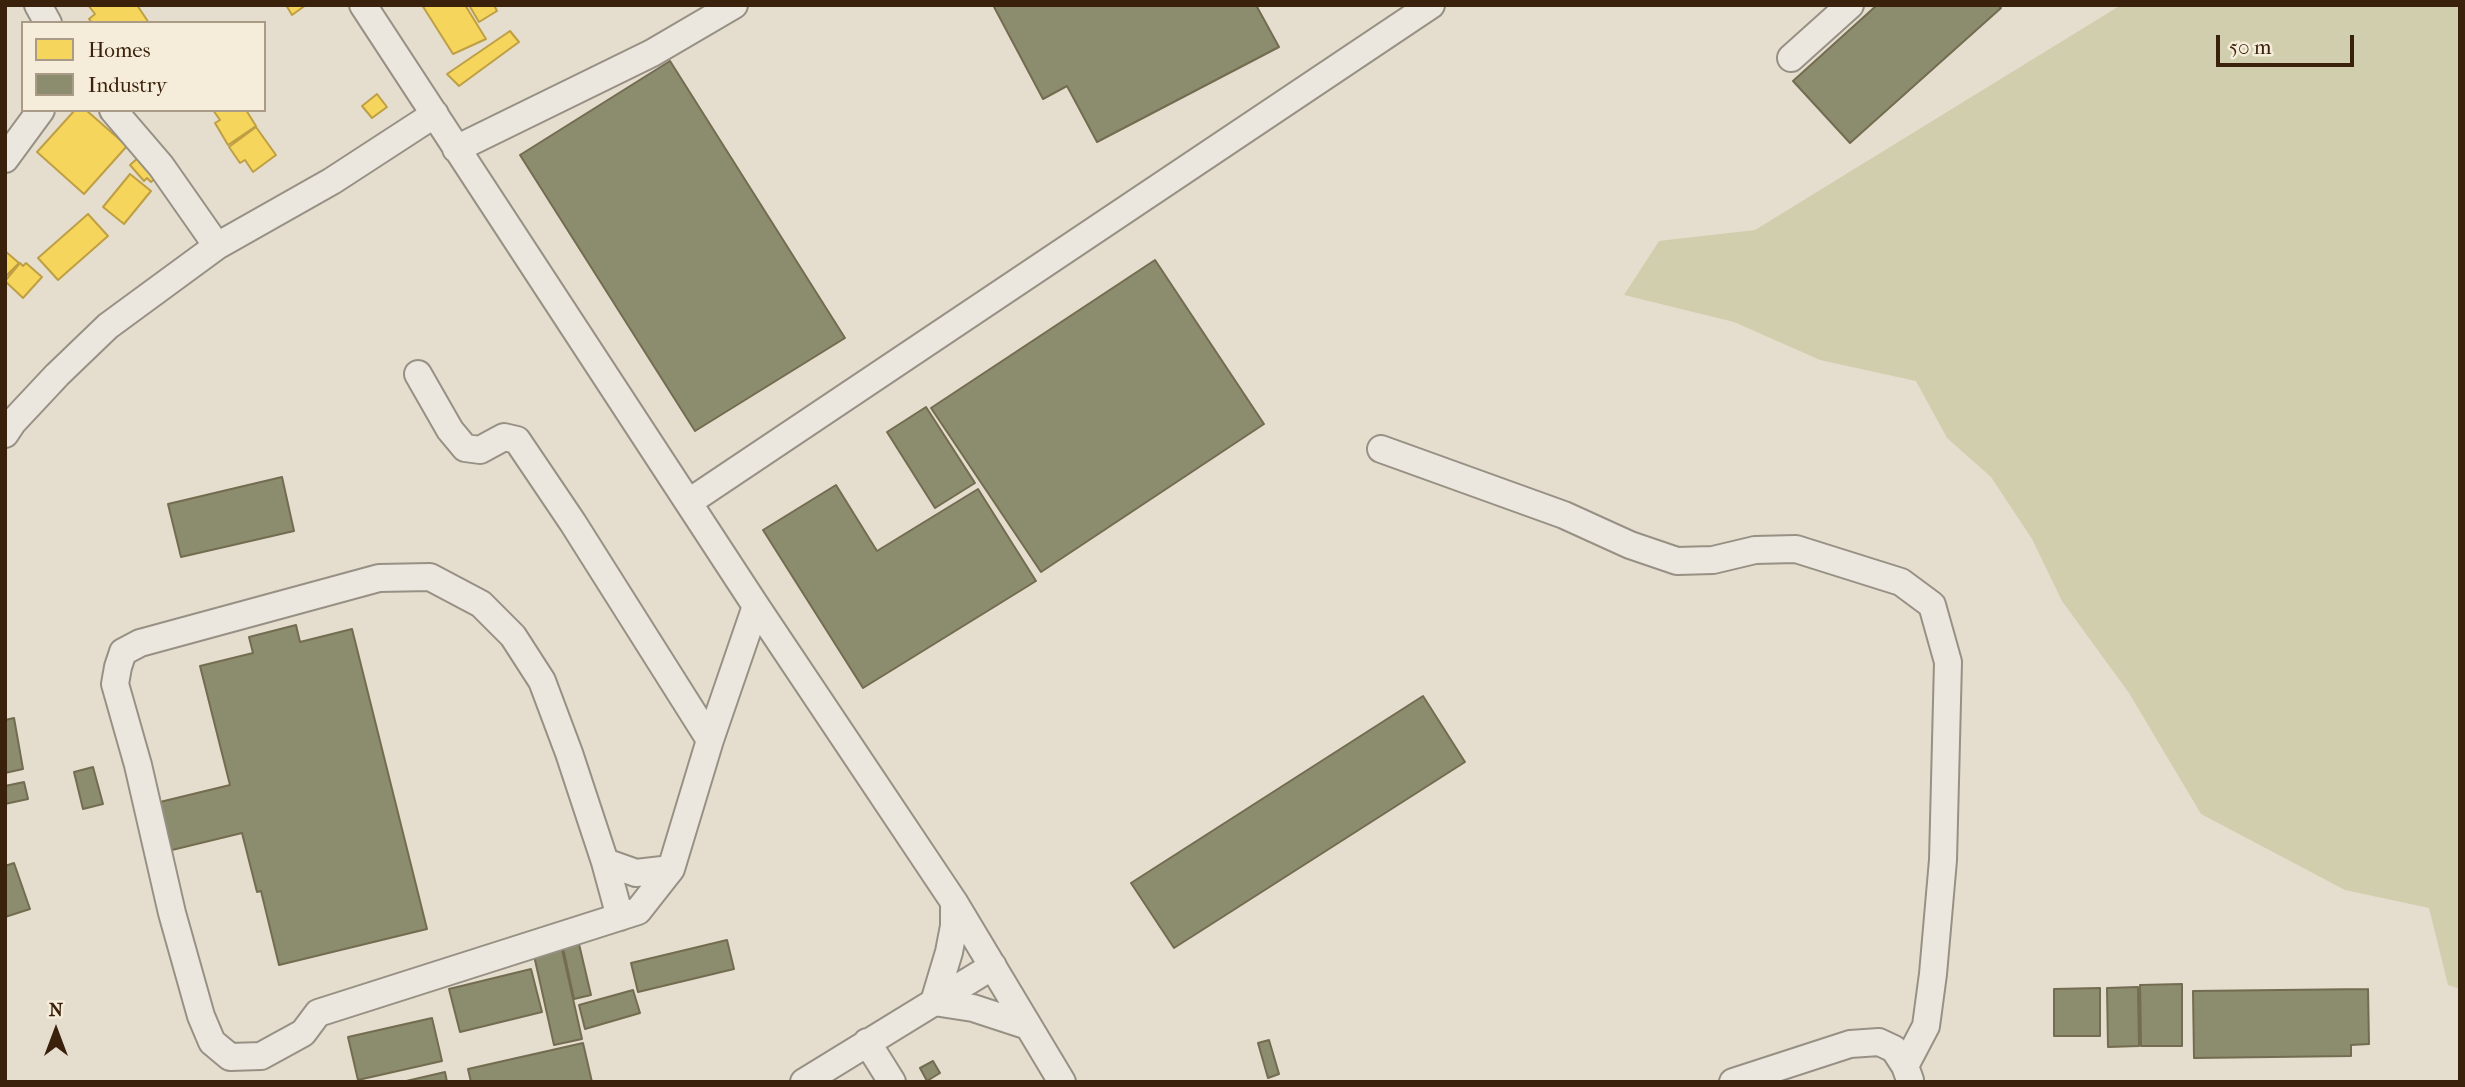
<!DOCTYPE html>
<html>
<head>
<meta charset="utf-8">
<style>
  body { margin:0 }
  #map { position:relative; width:2465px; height:1087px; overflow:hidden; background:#e5dece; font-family:"IM FELL French Canon",serif }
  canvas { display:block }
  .frame { position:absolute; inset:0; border:7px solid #3a210b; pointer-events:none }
  .legend { position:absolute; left:21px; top:21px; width:245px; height:91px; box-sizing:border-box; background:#f5ecd9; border:2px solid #aa9b87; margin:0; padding:9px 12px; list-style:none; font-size:21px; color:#3a210b }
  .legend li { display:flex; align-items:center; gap:14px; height:35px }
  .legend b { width:35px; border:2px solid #aa9b87 }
  .north { position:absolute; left:21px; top:996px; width:70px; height:70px; -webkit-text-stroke:5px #f5ecd9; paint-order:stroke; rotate:0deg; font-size:19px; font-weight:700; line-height:28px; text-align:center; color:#3a210b }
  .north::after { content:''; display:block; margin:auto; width:24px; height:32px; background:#3a210b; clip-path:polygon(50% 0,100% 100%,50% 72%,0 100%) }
  .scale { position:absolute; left:2216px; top:35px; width:138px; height:32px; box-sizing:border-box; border:4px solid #3a210b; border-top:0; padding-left:9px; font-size:21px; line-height:24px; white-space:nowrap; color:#3a210b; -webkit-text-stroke:5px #f5ecd9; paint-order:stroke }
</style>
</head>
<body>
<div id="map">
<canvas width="2465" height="1087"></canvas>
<div class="frame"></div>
<ul class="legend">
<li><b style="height:19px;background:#f6d55c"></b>Homes</li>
<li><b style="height:19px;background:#8c8c6e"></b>Industry</li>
</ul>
<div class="north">N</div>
<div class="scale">50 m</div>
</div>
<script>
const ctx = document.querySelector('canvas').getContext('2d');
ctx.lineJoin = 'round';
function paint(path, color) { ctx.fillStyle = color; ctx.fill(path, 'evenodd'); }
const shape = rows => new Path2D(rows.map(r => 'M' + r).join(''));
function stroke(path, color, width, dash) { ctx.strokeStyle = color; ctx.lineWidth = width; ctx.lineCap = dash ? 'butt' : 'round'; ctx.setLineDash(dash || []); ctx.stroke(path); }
paint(shape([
  [2121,5,2460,5,2460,989,2448,985,2429,908,2345,890,2201,814,2129,693,2062,601,2032,539,1991,477,1947,438,1916,381,1820,360,1734,322,1624,295,1659,241,1755,230]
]), '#d0ceac');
const homes = shape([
  [88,5,137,5,149,23,92,23,89,19,95,14,88,5],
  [286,5,306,5,292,15,286,5],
  [422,5,465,5,486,39,453,54,422,5],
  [469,5,494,5,497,11,479,22,469,5],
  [510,31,519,42,459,86,447,74,510,31],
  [377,94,387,107,372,118,362,106,377,94],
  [75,110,86,110,127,146,84,194,37,152,75,110],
  [213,110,246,110,256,126,228,145,215,123,220,120,213,110],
  [256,127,276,155,253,172,245,160,240,163,229,147,256,127],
  [140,156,158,176,151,182,147,178,144,181,130,165,140,156],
  [130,174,151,191,124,224,103,207,130,174],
  [88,214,108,236,58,280,38,258,88,214],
  [5,251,19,263,5,277,5,251],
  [20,263,23,266,26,263,42,277,23,298,5,281,20,263]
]);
paint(homes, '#f6d55c');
stroke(homes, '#be9f44', 2);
const industry = shape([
  [993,5,1256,5,1279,47,1097,142,1067,86,1043,99,993,5],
  [1877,5,1998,5,2001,8,1850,143,1793,81,1877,5],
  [670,61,845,338,695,431,520,155,670,61],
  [1155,260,1264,424,1041,572,931,408,1155,260],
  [926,407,975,483,935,508,887,432,926,407],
  [282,477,294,531,181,557,168,504,282,477],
  [836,485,877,551,978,489,1036,581,863,688,763,530,836,485],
  [296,625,300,642,352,629,427,929,279,965,261,891,257,892,242,833,172,850,160,802,230,785,200,666,253,653,249,637,296,625],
  [1423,696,1465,762,1174,948,1131,883,1423,696],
  [14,718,23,769,5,773,5,720,14,718],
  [93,767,103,804,83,809,74,772,93,767],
  [24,782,28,799,5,804,5,786,24,782],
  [14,863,30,909,5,917,5,866,14,863],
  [727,940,734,969,638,992,631,963,727,940],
  [579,944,591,995,574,999,563,948,579,944],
  [561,945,582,1039,554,1045,533,951,561,945],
  [531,969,542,1012,460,1032,449,989,531,969],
  [2182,984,2182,1046,2141,1046,2140,985,2182,984],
  [2138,987,2139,1046,2108,1047,2107,988,2138,987],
  [2100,988,2100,1036,2054,1036,2054,989,2100,988],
  [2368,989,2369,1044,2351,1045,2351,1056,2194,1058,2193,991,2368,989],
  [633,990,640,1013,585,1029,579,1005,633,990],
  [432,1018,442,1061,358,1080,348,1037,432,1018],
  [1269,1040,1279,1074,1268,1078,1258,1043,1269,1040],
  [583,1043,592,1082,471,1082,468,1069,583,1043],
  [933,1061,940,1073,927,1081,920,1068,933,1061],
  [445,1072,447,1082,402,1082,445,1072]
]);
paint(industry, '#8c8c6e');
stroke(industry, '#736c50', 2);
const minor = shape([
  [38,5,48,23],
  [363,5,756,606,954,902,1062,1082],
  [1791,58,1850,5],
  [113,110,161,166,217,246],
  [456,149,652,53,734,5],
  [5,159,41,110],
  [418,374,450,430,465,448,480,450,504,437,517,440,573,523,710,740],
  [5,434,13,422,57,375,108,326,217,246,332,181,435,114],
  [1381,449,1564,515,1630,545,1677,561,1713,560,1755,550,1796,549,1901,582,1932,605,1948,662,1943,860,1933,974,1926,1026,1905,1066],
  [689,502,1431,5],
  [605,862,620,917],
  [671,869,636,873,605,862,569,753,542,681,513,636,481,604,430,577,379,578,140,643,123,652,118,667,115,684,138,765,172,913,201,1016,212,1042,230,1057,261,1056,303,1033,318,1013,638,911,671,869,710,740,756,606],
  [954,902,954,926,949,952,934,1002,973,1008,1028,1026],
  [867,1042,892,1082],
  [804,1082,993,966],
  [1733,1082,1850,1044,1879,1042,1894,1049,1905,1066,1910,1080]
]);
stroke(minor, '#979084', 30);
stroke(minor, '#ebe7df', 26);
</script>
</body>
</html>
